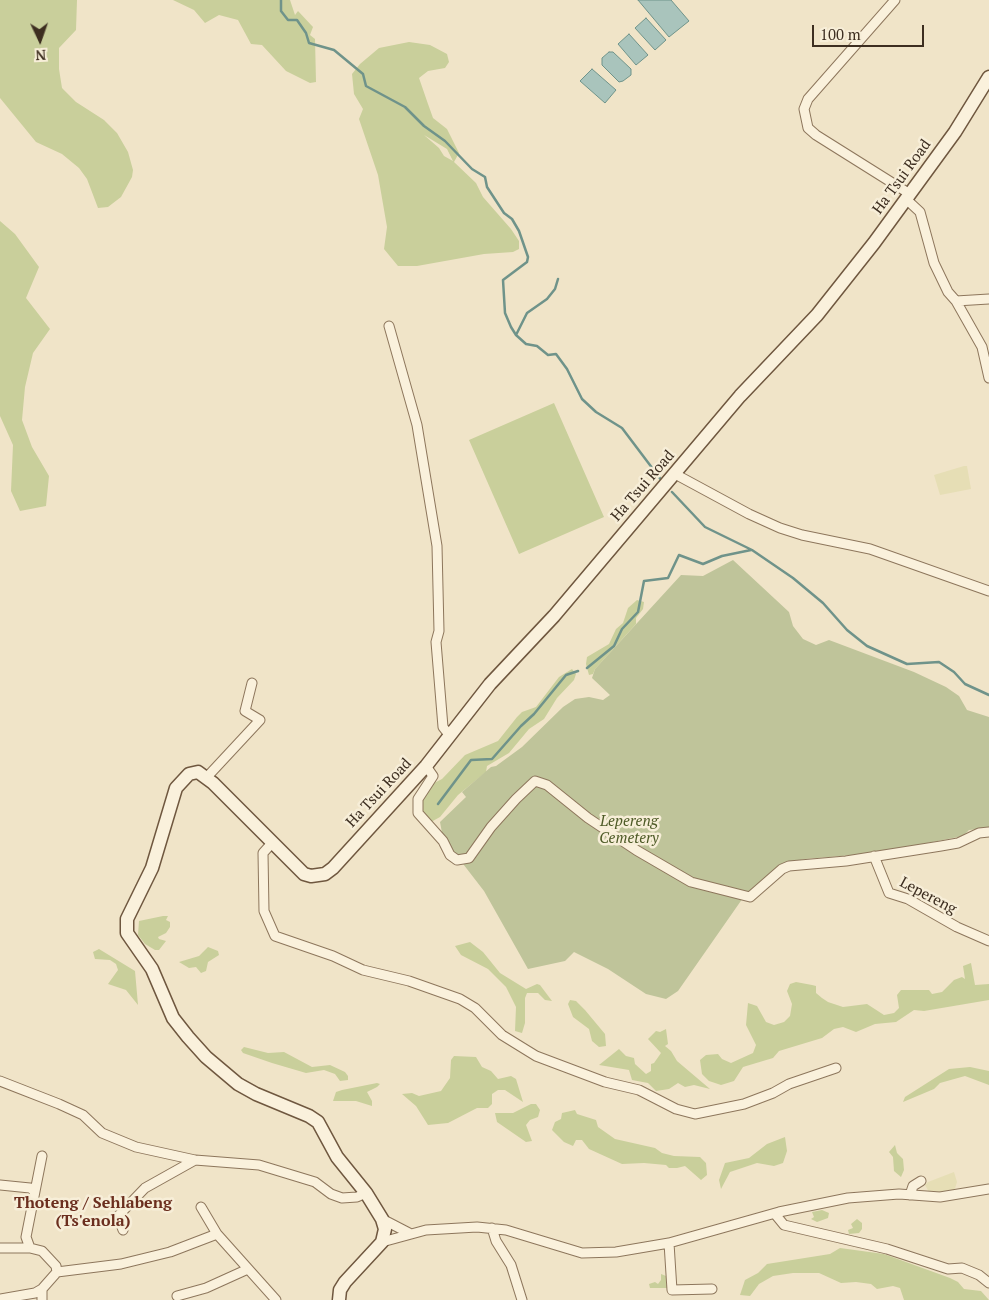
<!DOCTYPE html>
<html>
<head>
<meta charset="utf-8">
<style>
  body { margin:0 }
  #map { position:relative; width:989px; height:1300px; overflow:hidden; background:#f0e4c8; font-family:"PT Serif",serif }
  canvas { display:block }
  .north { position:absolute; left:15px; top:15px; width:50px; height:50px; -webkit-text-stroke:4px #f7eed8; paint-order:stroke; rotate:177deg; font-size:14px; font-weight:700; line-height:20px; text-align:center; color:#3d2e20 }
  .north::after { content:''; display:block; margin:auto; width:18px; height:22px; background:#3d2e20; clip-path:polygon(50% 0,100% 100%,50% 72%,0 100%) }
  .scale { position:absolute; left:812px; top:25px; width:112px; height:22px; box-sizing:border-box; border:2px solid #3d2e20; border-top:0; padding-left:6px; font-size:15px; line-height:18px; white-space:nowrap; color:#3d2e20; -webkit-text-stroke:4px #f7eed8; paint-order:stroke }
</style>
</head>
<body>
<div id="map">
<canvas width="989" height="1300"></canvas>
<div class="north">N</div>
<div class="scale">100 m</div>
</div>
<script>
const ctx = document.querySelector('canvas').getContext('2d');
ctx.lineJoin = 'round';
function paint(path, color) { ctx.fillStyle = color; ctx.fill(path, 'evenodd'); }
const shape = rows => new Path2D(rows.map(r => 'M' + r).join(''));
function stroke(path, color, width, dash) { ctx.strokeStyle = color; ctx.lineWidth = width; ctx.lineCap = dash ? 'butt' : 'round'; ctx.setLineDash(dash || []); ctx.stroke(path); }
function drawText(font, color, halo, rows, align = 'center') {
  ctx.font = font + ' "PT Serif",serif'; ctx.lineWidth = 5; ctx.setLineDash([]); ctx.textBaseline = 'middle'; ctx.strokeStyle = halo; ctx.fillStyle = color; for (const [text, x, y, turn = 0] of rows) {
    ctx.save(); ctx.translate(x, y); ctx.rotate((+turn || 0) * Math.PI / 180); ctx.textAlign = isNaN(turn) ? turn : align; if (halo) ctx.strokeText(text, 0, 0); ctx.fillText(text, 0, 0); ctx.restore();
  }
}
paint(shape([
  [964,466,967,466,971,489,940,495,934,475],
  [954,1172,957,1182,954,1192,930,1194,925,1185,928,1182]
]), '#e6deb5');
paint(shape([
  [0,0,77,0,76,30,59,48,59,69,62,88,76,102,104,120,117,133,128,152,133,170,132,177,121,197,108,207,98,208,87,179,79,168,62,154,36,142,0,98],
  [173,0,290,0,295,15,298,11,313,27,310,35,315,39,316,82,310,83,286,71,262,45,251,44,238,20,219,15,205,23,194,10],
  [409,42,430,45,447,54,449,62,445,68,428,71,419,78,428,104,433,118,447,129,459,153,454,162,476,183,483,197,511,229,519,241,519,249,513,252,484,254,417,266,398,266,384,249,387,227,378,175,359,119,363,109,354,94,352,74,360,64,379,48],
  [424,135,447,149,453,161,444,156,439,148],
  [0,221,15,234,39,267,26,298,50,329,33,353,25,387,22,420,32,447,49,476,46,506,20,511,11,491,13,445,0,416],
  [554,403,604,517,519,554,469,440],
  [637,600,644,602,643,609,636,618,636,624,595,669,593,674,589,675,586,664,587,657,609,644,616,629,623,623,628,608],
  [572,669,576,674,574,680,557,698,544,719,529,729,509,753,487,766,486,772,458,795,440,817,431,822,422,813,422,796,432,784,442,779,465,755,498,741,517,717,522,712,536,707,559,677],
  [163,916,168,916,166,920,170,922,170,927,166,933,158,937,159,939,166,941,159,950,155,950,145,944,138,935,139,921],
  [470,942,483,952,500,973,526,989,537,984,540,985,552,1001,545,1000,538,993,527,993,525,998,525,1023,522,1033,515,1031,516,1007,506,987,488,969,461,955,455,946],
  [208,947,218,951,219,955,208,962,206,971,201,973,196,967,189,968,179,962,199,956],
  [99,949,135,971,138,1005,126,990,108,984,118,970,116,964,110,960,95,959,93,952],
  [971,963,975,985,989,984,989,1000,924,1011,914,1010,896,1022,875,1024,856,1032,843,1027,834,1029,822,1038,779,1051,773,1058,743,1067,734,1081,721,1085,709,1081,702,1074,700,1060,706,1055,718,1054,722,1059,731,1063,753,1053,756,1045,746,1025,748,1003,757,1006,766,1022,774,1025,784,1022,790,1016,792,1004,787,991,790,984,796,982,812,985,816,986,816,993,822,998,828,1002,843,1007,867,1004,884,1015,894,1013,899,1008,897,995,901,990,929,990,932,994,942,992,954,980,962,977,965,979,963,966],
  [570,1000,576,1001,585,1010,605,1034,606,1046,599,1047,592,1041,589,1029,573,1017,568,1004],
  [666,1029,668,1044,665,1046,671,1051,677,1061,710,1089,694,1085,685,1087,678,1083,669,1089,656,1091,648,1083,632,1080,629,1070,599,1065,619,1049,626,1056,634,1058,635,1064,646,1074,651,1071,651,1064,654,1063,661,1053,648,1039,656,1031,660,1032],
  [244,1047,268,1053,284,1052,312,1067,330,1065,345,1072,348,1076,348,1080,340,1081,335,1074,324,1070,306,1073,272,1063,243,1053,241,1050],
  [454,1056,476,1057,482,1067,491,1071,498,1079,511,1076,516,1079,523,1102,505,1090,498,1090,492,1094,492,1104,488,1108,477,1108,448,1123,428,1125,416,1106,402,1094,412,1093,419,1096,441,1091,450,1078,451,1060],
  [970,1067,989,1071,989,1085,965,1076,940,1083,934,1089,903,1102,905,1097,949,1069],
  [377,1083,380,1084,377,1087,367,1092,372,1101,372,1106,356,1101,333,1101,336,1092,342,1090],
  [531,1104,536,1104,540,1110,538,1117,530,1120,526,1125,532,1141,526,1142,497,1122,495,1113,513,1113],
  [575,1110,577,1114,596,1120,598,1127,615,1139,655,1148,662,1153,674,1156,700,1157,706,1163,707,1175,701,1180,685,1166,677,1168,669,1168,666,1165,644,1163,622,1164,589,1149,582,1140,576,1140,573,1146,564,1142,552,1130,555,1122,561,1119,562,1113],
  [785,1137,787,1151,783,1163,774,1166,757,1163,730,1172,721,1189,719,1180,725,1163,749,1158,767,1144],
  [895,1145,897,1153,903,1159,904,1170,901,1177,894,1171,893,1157,889,1152],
  [822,1210,829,1213,828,1218,817,1222,811,1219,814,1217,812,1212],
  [857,1219,862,1223,862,1229,859,1233,849,1234,848,1230,853,1228,851,1224],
  [840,1248,884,1254,950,1278,958,1282,964,1289,981,1291,989,1300,904,1300,900,1288,893,1286,877,1289,871,1284,856,1282,841,1283,819,1273,793,1273,773,1276,759,1284,750,1296,740,1295,745,1280,758,1273,767,1264,830,1254],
  [661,1274,666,1276,670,1275,669,1281,666,1283,668,1288,650,1288,649,1284,655,1282,658,1284,661,1280]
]), '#c9cf9b');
paint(shape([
  [733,560,789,612,793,626,803,639,816,645,829,640,914,672,946,687,959,696,967,710,989,717,989,828,969,830,963,836,877,853,805,859,780,865,745,895,678,991,666,999,646,994,608,969,574,952,565,961,528,969,484,891,443,838,440,822,466,797,462,792,491,767,496,766,522,747,563,707,575,699,589,697,603,700,610,695,592,678,595,669,681,575,703,576]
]), '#bfc49a');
const water = shape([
  [638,0,671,0,689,21,669,37,638,0],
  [646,18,666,40,655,50,635,28,646,18],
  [629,34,648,55,636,65,618,44,629,34],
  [609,52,613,52,631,69,631,75,623,81,619,82,602,65,602,58,609,52],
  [592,69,616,90,605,103,580,81,592,69]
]);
paint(water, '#a9c4bc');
stroke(water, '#6f938a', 1);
stroke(shape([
  [281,0,281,11,288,20,297,20,306,33,309,43,334,50,363,74,366,86,405,107,424,126,445,141,472,169,485,177,487,187,504,213,512,219,519,231,528,257,527,262,503,280,505,313,511,327,516,335,526,344,537,346,548,355,556,354,567,369,582,399,596,412,622,428,662,481],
  [516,335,527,313,547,299,555,289,558,279],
  [672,492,705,527,752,550,793,578,823,603,847,630,867,646,907,664,939,662,954,672,965,684,989,695],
  [587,668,614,646,622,629,638,612,644,581,668,578,679,555,703,564,722,556,751,550],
  [438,804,471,760,492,759,521,726,534,714,566,675,578,671]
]), '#6f938a', 2.5);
const street = shape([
  [895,0,808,99,804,109,808,128,816,135,910,194],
  [906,199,920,212,934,263,948,292,956,301,989,299],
  [956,301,982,347,989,378],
  [389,326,417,425,437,546,439,631,436,642,443,727,450,736],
  [675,474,749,514,780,528,802,535,870,549,989,591],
  [426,766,433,776,418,799,418,813,443,841,450,855,457,860,469,858,491,827,516,799,535,781,547,785,588,818,636,850,691,882,750,897,782,869,789,866,846,861,941,846,958,843,979,833,989,832],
  [207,777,260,720,245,711,252,683],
  [272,843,263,853,264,911,275,936,333,956,363,970,409,981,460,999,475,1008,502,1035,536,1056,605,1082,639,1090,676,1109,695,1114,744,1104,773,1093,789,1084,836,1068],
  [874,856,889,893,908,899,957,927,989,941],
  [0,1081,59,1104,83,1115,102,1133,136,1147,195,1160,259,1165,315,1182,331,1194,342,1198,357,1197,366,1193],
  [0,1185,30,1188,34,1191],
  [910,1195,913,1186,921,1181],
  [201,1207,217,1234],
  [775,1214,784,1225,887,1249,948,1269,962,1268,979,1275,989,1283],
  [382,1219,409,1233],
  [492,1228,496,1241,511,1265,522,1300],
  [123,1230,118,1216,145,1188,195,1160],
  [382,1242,426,1230,477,1227,506,1230,582,1253,616,1252,669,1243,779,1212,848,1198,899,1194,940,1197,989,1189],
  [669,1243,672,1290,712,1289],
  [0,1248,30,1248,42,1251,56,1266,57,1272],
  [30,1248,26,1237,42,1156],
  [177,1296,206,1288,248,1269],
  [0,1299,35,1293,42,1289],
  [42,1300,42,1289,57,1272,121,1264,170,1252,217,1234,276,1300]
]);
const secondary = shape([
  [339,1300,340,1290,345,1282,382,1242,385,1229,382,1219,366,1193,337,1157,318,1122,309,1116,256,1094,238,1084,206,1057,188,1037,173,1018,152,969,127,933,127,919,152,868,176,788,189,774,198,772,213,783,304,874,311,876,325,874,333,868,426,766,490,684,554,616,740,396,817,315,874,243,955,132,989,77]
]);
stroke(street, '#8d765c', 11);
stroke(secondary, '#6f573f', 15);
stroke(street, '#faf1dc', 9);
stroke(secondary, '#faf1dc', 12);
drawText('15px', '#3d2e20', '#f7eed8', [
  ["Ha Tsui Road",902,177,-54],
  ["Ha Tsui Road",643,486,-49],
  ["Ha Tsui Road",379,793,-47],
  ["Lepereng",928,896,28]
]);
drawText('italic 15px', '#4d5a26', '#f7eed8', [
  ["Lepereng",629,822],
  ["Cemetery",629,839]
]);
drawText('bold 16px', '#6b2e1e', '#f7eed8', [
  ["Thoteng / Sehlabeng",93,1203],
  ["(Ts'enola)",93,1221]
]);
</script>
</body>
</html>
